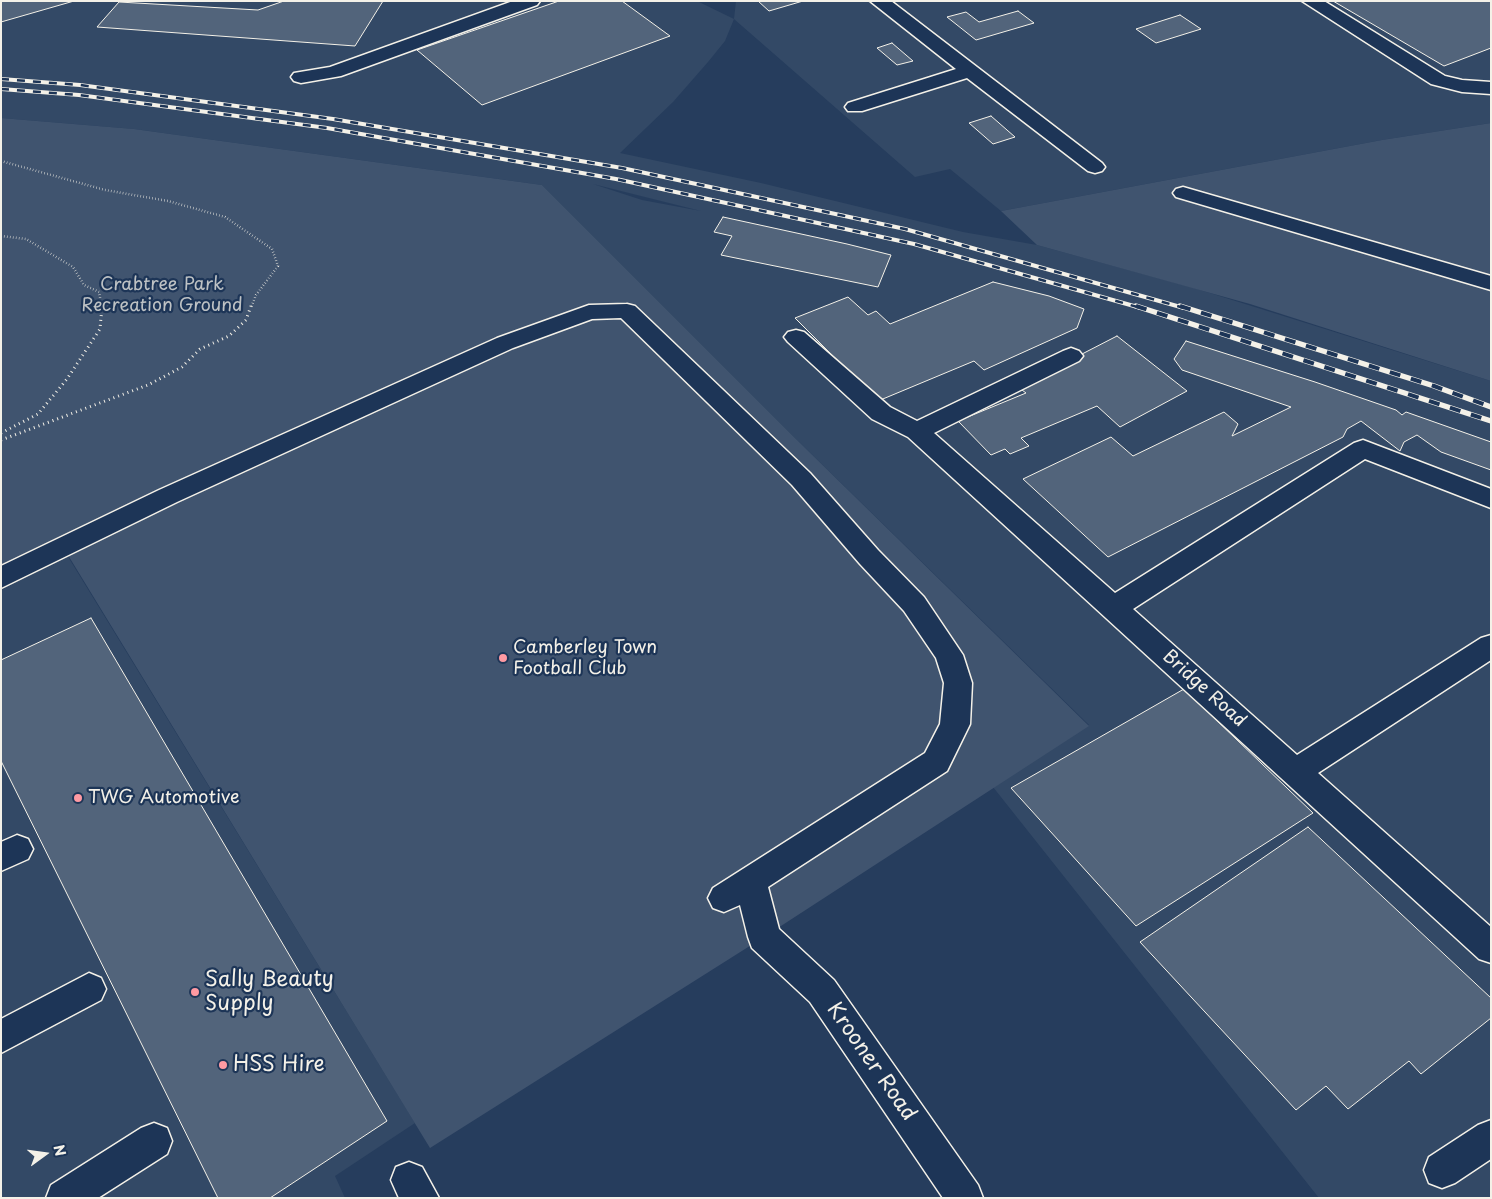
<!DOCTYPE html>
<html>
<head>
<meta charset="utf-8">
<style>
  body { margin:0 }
  #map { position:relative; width:1492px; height:1199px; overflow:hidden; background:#263d5d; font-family:"Playpen Sans",sans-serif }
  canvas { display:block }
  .frame { position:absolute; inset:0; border:2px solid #f4f1e8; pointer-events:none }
  .north { position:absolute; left:20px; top:1129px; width:50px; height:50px; -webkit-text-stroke:4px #1d3557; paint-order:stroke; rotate:76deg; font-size:14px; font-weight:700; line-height:20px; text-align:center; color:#f4f1e8 }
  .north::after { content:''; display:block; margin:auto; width:18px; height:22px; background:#f4f1e8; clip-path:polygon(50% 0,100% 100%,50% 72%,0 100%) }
</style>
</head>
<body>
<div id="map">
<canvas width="1492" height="1199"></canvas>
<div class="frame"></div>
<div class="north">N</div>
</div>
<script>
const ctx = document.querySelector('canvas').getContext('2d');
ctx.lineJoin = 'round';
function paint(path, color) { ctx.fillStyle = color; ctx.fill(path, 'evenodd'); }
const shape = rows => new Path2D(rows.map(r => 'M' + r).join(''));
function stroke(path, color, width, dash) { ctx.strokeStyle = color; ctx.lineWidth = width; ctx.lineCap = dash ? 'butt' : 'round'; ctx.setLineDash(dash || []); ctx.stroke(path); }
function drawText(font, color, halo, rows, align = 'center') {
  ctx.font = font + ' "Playpen Sans",sans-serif'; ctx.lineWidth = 4.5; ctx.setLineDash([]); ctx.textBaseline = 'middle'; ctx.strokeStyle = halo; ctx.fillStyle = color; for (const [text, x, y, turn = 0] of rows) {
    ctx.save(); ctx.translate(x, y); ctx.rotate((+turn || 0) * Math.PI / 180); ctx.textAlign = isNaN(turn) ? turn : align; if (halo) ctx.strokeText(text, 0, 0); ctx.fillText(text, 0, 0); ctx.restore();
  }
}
paint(shape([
  [1,1,697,1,734,19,736,1,1491,1,1491,123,1382,140,1001,211,950,169,915,177,734,19,725,41,708,62,673,102,620,153,761,183,963,232,1037,245,1194,288,1491,381,1491,1198,1319,1198,993,787,1089,725,795,438,542,185,134,129,1,118],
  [593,184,701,211,642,200],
  [59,542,415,1123,335,1176,345,1198,1,1198,1,571]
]), '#334966');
paint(shape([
  [1,118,134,129,542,185,795,438,1089,726,764,937,430,1148,60,542,1,571],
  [1491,123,1491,381,1250,304,1037,245,1001,211,1382,140]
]), '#40546f');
const building = shape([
  [1,1,74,1,1,22,1,1],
  [284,1,383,1,355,46,97,27,119,2,258,10,284,1],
  [559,1,622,1,670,36,482,105,417,50,559,1],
  [758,1,803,1,769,11,758,1],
  [1333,1,1491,1,1491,48,1444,66,1333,1],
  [1018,11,1034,23,976,40,947,17,966,12,979,22,1018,11],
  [1180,15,1201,29,1156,43,1136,29,1180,15],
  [892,43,913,61,897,65,877,48,892,43],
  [991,116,1015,137,993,144,969,123,991,116],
  [723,217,847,244,891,255,878,287,721,255,732,236,714,232,723,217],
  [993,282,1049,296,1084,309,1077,328,984,370,974,361,878,401,795,318,848,297,868,315,876,311,890,324,993,282],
  [1117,336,1187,391,1120,427,1097,406,1021,438,1029,446,1010,454,1005,449,991,455,958,421,1026,393,1018,387,1117,336],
  [1186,341,1315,382,1396,410,1402,415,1406,412,1491,442,1491,470,1441,452,1417,435,1404,442,1400,451,1361,421,1347,429,1343,437,1108,557,1023,479,1111,437,1133,456,1224,412,1238,424,1232,436,1291,407,1182,370,1174,359,1186,341],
  [91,618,387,1121,270,1198,218,1198,1,761,1,660,91,618],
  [1184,689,1313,813,1136,926,1011,788,1184,689],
  [1308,827,1491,998,1491,1018,1421,1074,1409,1061,1348,1109,1326,1086,1296,1110,1140,942,1308,827]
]);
paint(building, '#52647b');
stroke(building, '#f4f1e8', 1);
const minor = shape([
  [513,1,540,1,537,5,341,76,301,83,294,81,291,77,294,73,330,67,513,1],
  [870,1,891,1,1102,163,1105,167,1102,171,1095,173,1088,171,967,78,862,111,848,111,845,107,848,103,956,69,870,1],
  [1302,1,1324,1,1445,76,1462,80,1491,82,1491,94,1462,92,1431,84,1302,1],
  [1183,187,1491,276,1491,290,1176,197,1173,193,1176,189,1183,187],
  [627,304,635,306,810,473,878,550,924,597,963,655,972,683,970,724,947,771,768,887,779,929,834,980,978,1185,983,1198,943,1198,810,1002,752,948,748,937,740,905,724,912,713,908,708,898,713,888,925,753,940,724,944,683,936,658,904,611,860,564,792,485,621,318,592,319,513,348,177,502,1,588,1,566,159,490,497,338,589,305,627,304],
  [796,330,804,332,890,407,917,421,1063,351,1071,348,1079,351,1083,356,1079,361,934,433,1115,593,1354,443,1363,440,1491,489,1491,508,1365,459,1133,609,1297,755,1481,638,1491,635,1491,660,1318,773,1491,927,1491,963,1479,959,908,437,872,419,788,342,784,337,788,332,796,330],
  [17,835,28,839,33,849,28,859,1,871,1,842,17,835],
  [89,973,101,978,106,989,101,1000,1,1053,1,1019,89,973],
  [1491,1120,1491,1159,1455,1183,1442,1188,1429,1183,1424,1170,1429,1157,1478,1125,1491,1120],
  [154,1123,167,1128,172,1141,167,1154,98,1198,46,1198,51,1185,141,1128,154,1123],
  [409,1162,422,1167,439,1198,399,1198,391,1180,396,1167,409,1162]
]);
stroke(minor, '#f4f1e8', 3);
stroke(shape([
  [1,161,105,190,168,201,225,217,272,249,278,266,256,295,251,308],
  [1,236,26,239,73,267,84,285,99,292,102,308]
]), '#f4f1e8', 2.5, [0.5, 2.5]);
stroke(shape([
  [1,433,38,414,67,379,100,329,102,306],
  [1,440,148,385,182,367,200,349,229,336,246,320,251,306]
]), '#f4f1e8', 3, [1, 4]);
paint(minor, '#1d3557');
const railFar1 = shape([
  [1,79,80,85,333,119,622,168,905,229,1184,308],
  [1,89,79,95,327,128,616,179,914,244,1141,308]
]);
const rail = shape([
  [1136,306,1491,421],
  [1180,306,1434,386,1491,407]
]);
stroke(railFar1, '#f4f1e8', 4);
stroke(rail, '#f4f1e8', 5.5);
stroke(railFar1, '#1d3557', 2.5, [8]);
stroke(rail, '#1d3557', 4, [11]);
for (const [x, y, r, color] of [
  [503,658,5,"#ff9aa2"],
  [78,798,5,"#ff9aa2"],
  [195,992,5,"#ff9aa2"],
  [223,1065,5,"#ff9aa2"]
]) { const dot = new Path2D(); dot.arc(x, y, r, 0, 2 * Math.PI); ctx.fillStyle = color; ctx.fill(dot); stroke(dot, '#1d3557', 2); }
drawText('18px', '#bec2c4', '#1d3557', [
  ["Crabtree Park",162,285],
  ["Recreation Ground",162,306]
]);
drawText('18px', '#f4f1e8', '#1d3557', [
  ["Camberley Town",513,648],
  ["Football Club",513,669],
  ["TWG Automotive",88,798]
], 'left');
drawText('18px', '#f4f1e8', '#1d3557', [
  ["Bridge Road",1204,689,42]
]);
drawText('21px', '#f4f1e8', '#1d3557', [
  ["Sally Beauty",205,980],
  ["Supply",205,1004],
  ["HSS Hire",233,1065]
], 'left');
drawText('21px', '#f4f1e8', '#1d3557', [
  ["Krooner Road",871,1062,55]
]);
</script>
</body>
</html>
